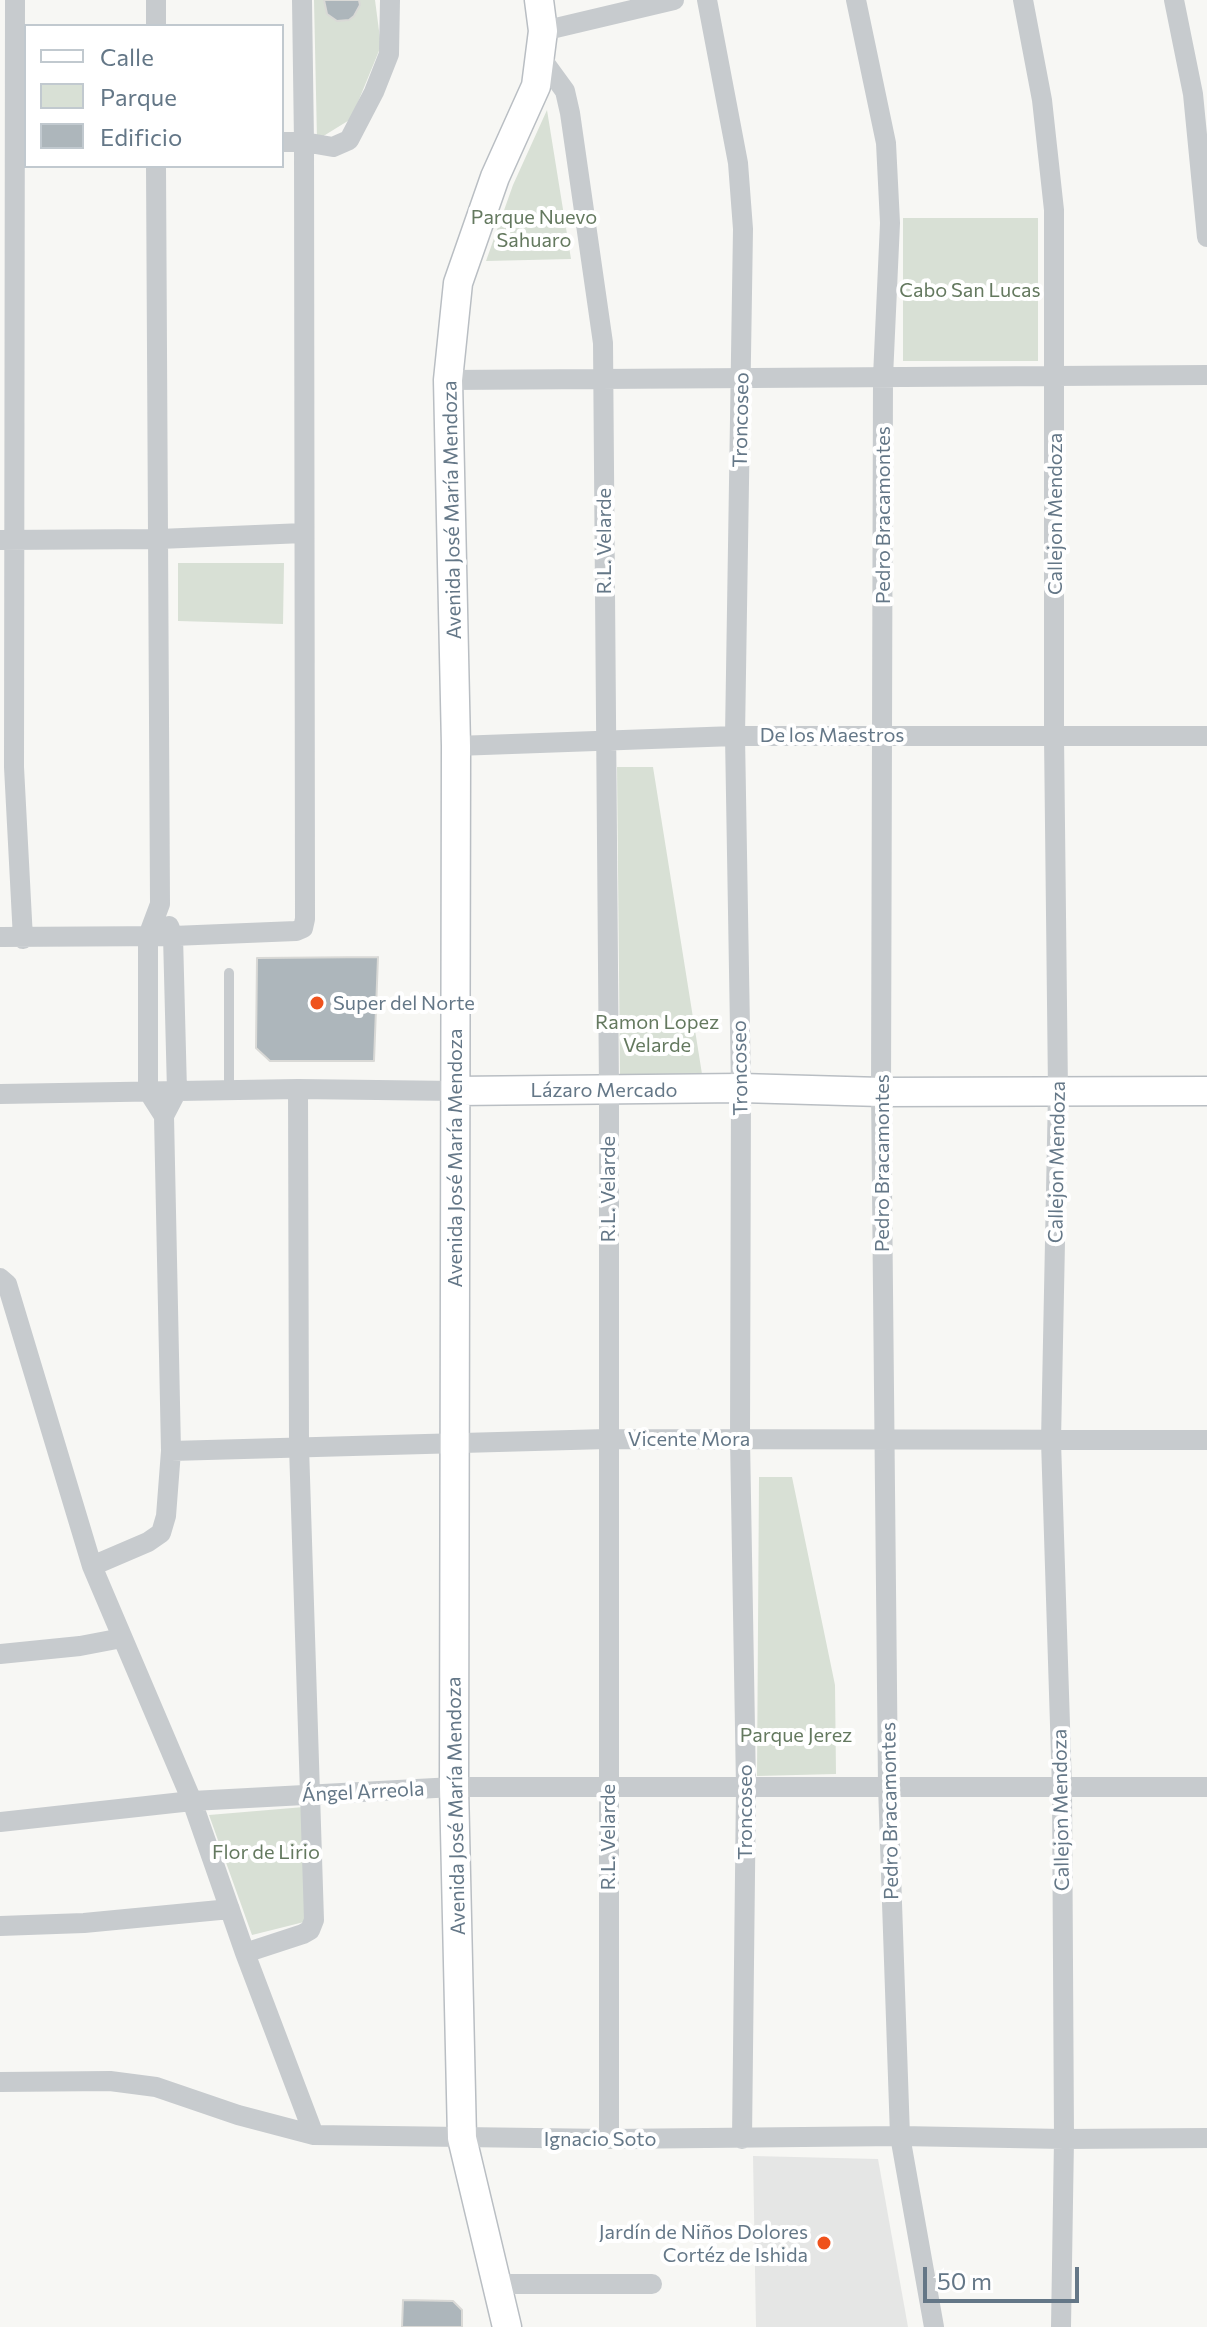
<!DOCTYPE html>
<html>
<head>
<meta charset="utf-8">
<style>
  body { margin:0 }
  #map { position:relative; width:1207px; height:2327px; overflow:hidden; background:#f7f7f4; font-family:Commissioner,sans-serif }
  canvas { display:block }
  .legend { position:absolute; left:24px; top:24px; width:260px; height:144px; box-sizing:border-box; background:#fff; border:2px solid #c1c9cf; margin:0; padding:10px 14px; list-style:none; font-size:24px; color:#647787 }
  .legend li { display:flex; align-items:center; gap:16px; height:40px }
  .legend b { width:40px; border:2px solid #c1c9cf }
  .scale { position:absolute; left:923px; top:2267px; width:156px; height:36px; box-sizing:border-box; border:4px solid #647787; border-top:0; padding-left:10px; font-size:24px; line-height:28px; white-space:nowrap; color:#647787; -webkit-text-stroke:6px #fff; paint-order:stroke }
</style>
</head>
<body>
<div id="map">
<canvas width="1207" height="2327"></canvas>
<ul class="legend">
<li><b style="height:10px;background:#fff"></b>Calle</li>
<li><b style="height:22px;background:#d8e0d5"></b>Parque</li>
<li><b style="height:22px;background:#adb6bb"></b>Edificio</li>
</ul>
<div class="scale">50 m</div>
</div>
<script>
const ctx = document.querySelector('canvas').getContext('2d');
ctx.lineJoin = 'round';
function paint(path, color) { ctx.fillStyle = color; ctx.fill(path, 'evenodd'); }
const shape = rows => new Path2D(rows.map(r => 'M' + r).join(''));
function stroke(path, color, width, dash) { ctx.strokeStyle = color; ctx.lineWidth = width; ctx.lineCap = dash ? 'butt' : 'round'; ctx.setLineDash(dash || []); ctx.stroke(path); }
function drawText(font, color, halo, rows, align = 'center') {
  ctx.font = font + ' Commissioner,sans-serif'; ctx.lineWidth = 8; ctx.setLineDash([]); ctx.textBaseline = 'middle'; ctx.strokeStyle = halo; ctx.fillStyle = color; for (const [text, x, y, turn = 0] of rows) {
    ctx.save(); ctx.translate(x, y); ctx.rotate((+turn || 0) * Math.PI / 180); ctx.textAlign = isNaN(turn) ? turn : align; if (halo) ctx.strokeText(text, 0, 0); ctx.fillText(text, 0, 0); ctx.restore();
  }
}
paint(shape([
  [753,2156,878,2159,908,2327,756,2327]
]), '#e5e6e5');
paint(shape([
  [314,0,375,0,381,46,351,119,317,140],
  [547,110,571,259,486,261,513,185],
  [903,218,1038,218,1038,361,903,361],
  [178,563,284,563,283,624,178,621],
  [617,767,653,767,702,1074,620,1074],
  [759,1477,792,1477,835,1685,836,1774,757,1776],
  [304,1807,308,1921,252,1935,209,1815]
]), '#d8e0d5');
const building = shape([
  [324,0,359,0,360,5,354,16,349,20,337,21,327,14,324,0],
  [378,957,374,1061,270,1061,256,1048,257,958,378,957],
  [403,2300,453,2301,462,2310,462,2327,402,2327,403,2300]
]);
paint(building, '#adb6bb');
stroke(building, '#d9d9d6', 2);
const secondary = shape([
  [456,1091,741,1088,881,1092,1207,1091],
  [507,2327,462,2138,454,1787,456,746,448,380,458,283,495,177,536,86,543,31,539,0]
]);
stroke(secondary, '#b9bec3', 31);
stroke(shape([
  [229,1090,229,973]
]), '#c7cbce', 10);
stroke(shape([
  [15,0,14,767,23,939],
  [707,0,738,163,743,229,735,736,741,1088,740,1439,746,1787,742,2139],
  [856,0,886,143,890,223,883,377,881,1092,888,1786,900,2136,934,2327],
  [1023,0,1042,100,1054,210,1054,736,1058,1092,1051,1441,1062,1788,1064,2139,1061,2327],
  [1174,0,1193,94,1207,237],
  [156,26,156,0],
  [543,31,674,0],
  [541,58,565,91,570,113,603,343,609,1090,609,2139],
  [282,142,304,142,302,0],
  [156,166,160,904,148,936,148,1091,164,1116],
  [448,380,1207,375],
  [0,540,159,539,304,533],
  [456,746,735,736,1207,736],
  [0,937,173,936,296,931,303,928,305,919,304,142,333,147,349,140,374,92,389,54,390,0],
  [0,1094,298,1089,456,1091],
  [0,1278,7,1284,92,1566,192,1801,245,1953,314,2135],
  [171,1451,607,1439,1207,1440],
  [92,1566,148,1542,161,1533,166,1516,171,1451,164,1116,177,1091,173,936,169,926],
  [0,1654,80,1646,122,1638],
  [0,1822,192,1801,454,1787,1207,1787],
  [0,1926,84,1923,230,1909],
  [245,1953,303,1934,310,1930,314,1920,299,1446,298,1089],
  [0,2082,110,2081,156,2087,238,2115,314,2135,609,2139,900,2136,1064,2139,1207,2138],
  [496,2284,652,2284]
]), '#c7cbce', 20);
stroke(secondary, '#fff', 28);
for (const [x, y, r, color] of [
  [317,1003,8,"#ef521c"],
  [824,2243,8,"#ef521c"]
]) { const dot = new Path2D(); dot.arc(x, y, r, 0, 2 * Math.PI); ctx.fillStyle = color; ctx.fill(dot); stroke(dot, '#fff', 3); }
drawText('20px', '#64795f', '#fff', [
  ["Parque Nuevo",534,217],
  ["Sahuaro",534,240],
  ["Cabo San Lucas",970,290],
  ["Ramon Lopez",657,1022],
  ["Velarde",657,1045],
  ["Parque Jerez",796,1735],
  ["Flor de Lirio",266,1852]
]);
drawText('20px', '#647787', '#fff', [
  ["Troncoseo",741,420,-89],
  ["Avenida José María Mendoza",452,510,-91],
  ["Callejon Mendoza",1055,514,-90],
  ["Pedro Bracamontes",883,515,-90],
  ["R.L. Velarde",604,541,-90],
  ["De los Maestros",832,735],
  ["Troncoseo",740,1068,-91],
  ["Lázaro Mercado",604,1090],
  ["Avenida José María Mendoza",455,1158,-90],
  ["Callejon Mendoza",1057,1162,-89],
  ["Pedro Bracamontes",882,1163,-90],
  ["R.L. Velarde",608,1189,-90],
  ["Vicente Mora",689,1439],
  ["Ángel Arreola",363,1792,-3],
  ["Avenida José María Mendoza",456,1806,-91],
  ["Callejon Mendoza",1061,1810,-91],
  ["Pedro Bracamontes",890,1811,-91],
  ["Troncoseo",745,1812,-90],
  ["R.L. Velarde",608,1837,-90],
  ["Ignacio Soto",600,2139]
]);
drawText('20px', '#647787', '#fff', [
  ["Super del Norte",333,1003],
  ["Jardín de Niños Dolores",808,2232,"right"],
  ["Cortéz de Ishida",808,2255,"right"]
], 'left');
</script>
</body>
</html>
